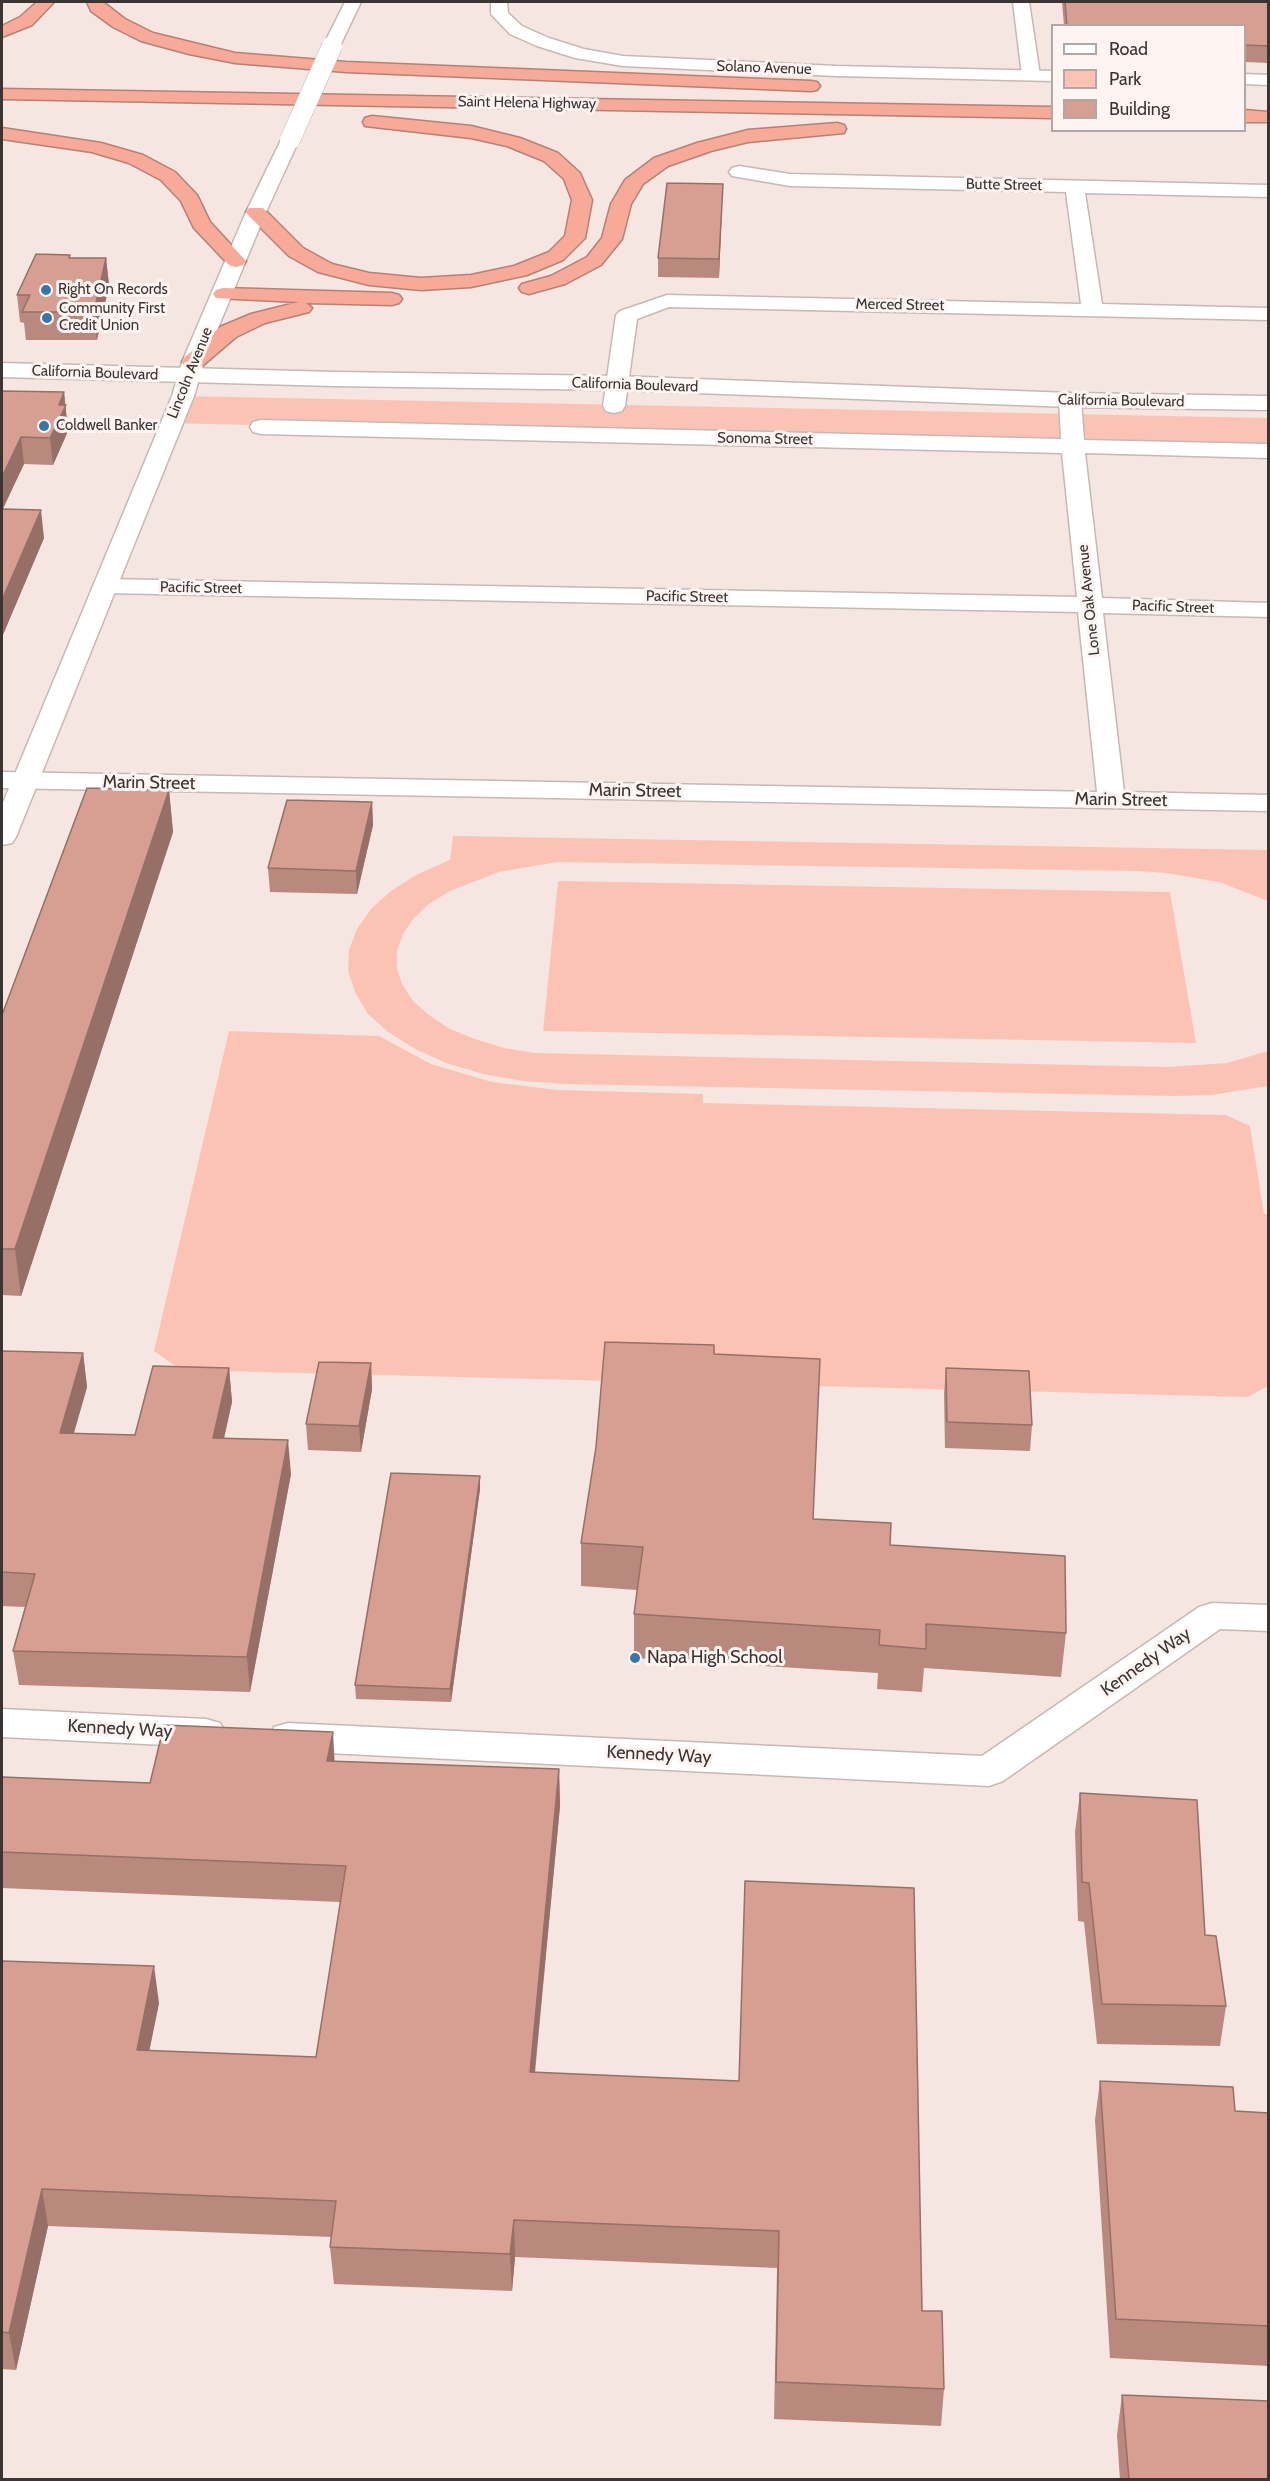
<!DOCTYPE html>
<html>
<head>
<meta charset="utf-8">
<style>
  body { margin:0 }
  #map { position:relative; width:1270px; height:2481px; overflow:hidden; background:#f5e6e2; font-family:Cabin,sans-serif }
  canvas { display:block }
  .frame { position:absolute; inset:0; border:3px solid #3a3433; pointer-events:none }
  .legend { position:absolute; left:1051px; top:24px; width:195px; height:108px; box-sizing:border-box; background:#fef5f2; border:2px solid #b0a8a6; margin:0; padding:8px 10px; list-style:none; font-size:18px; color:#3a3433 }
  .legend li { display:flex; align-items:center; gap:12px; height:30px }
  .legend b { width:30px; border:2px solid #b0a8a6 }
</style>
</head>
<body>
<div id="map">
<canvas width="1270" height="2481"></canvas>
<div class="frame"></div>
<ul class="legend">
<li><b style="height:8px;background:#fff"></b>Road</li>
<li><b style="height:16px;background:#fcc3b5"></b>Park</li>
<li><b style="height:16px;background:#d79f92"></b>Building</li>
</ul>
</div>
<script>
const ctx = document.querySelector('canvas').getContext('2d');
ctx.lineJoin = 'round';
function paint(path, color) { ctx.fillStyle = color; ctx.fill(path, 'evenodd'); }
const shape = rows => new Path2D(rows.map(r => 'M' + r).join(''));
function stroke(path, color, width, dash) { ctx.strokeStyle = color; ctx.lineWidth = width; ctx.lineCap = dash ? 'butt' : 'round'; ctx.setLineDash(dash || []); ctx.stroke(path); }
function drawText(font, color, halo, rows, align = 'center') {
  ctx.font = font + ' Cabin,sans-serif'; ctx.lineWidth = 6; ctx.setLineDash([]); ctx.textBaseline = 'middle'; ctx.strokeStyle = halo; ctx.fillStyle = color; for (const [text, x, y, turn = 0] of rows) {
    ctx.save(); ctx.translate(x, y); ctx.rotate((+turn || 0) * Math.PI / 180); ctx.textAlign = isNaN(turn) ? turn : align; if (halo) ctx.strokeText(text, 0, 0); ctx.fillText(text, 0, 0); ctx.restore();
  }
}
paint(shape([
  [183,396,1268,418,1268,451,170,423],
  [453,836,1268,850,1268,901,1219,882,1166,873,1138,871,557,862,499,872,450,891,429,904,414,918,403,934,397,951,397,968,402,984,413,1001,429,1015,450,1029,475,1039,504,1048,535,1053,1169,1067,1227,1063,1268,1051,1268,1086,1211,1095,1174,1096,565,1084,523,1081,483,1074,446,1063,415,1049,388,1032,368,1014,355,992,348,971,349,950,357,929,371,909,391,891,416,875,450,860],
  [558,881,1170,892,1196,1043,543,1031],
  [229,1031,379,1036,431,1064,492,1082,557,1090,703,1094,703,1103,1226,1115,1250,1126,1264,1214,1268,1214,1268,1386,1248,1397,181,1370,154,1351]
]), '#fcc3b5');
const minor = shape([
  [1013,2,1029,2,1040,75,1037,79,1031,80,1025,79,1022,75,1013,2],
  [739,166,790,174,1268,185,1268,197,1085,193,1102,304,1268,308,1268,320,669,307,637,319,625,406,622,411,614,413,606,411,603,406,616,315,620,311,667,295,1081,304,1066,192,790,186,732,176,729,172,732,168,739,166],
  [1070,393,1078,395,1081,400,1084,440,1268,444,1268,458,1085,453,1102,598,1268,603,1268,617,1103,613,1124,792,1268,795,1268,811,2,788,2,772,1097,792,1078,612,106,593,97,591,94,586,97,581,106,579,1077,597,1062,453,261,434,253,432,250,427,253,422,261,420,1061,439,1059,400,1062,395,1070,393],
  [1212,1603,1268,1605,1268,1631,1220,1629,1003,1781,989,1786,288,1751,274,1747,268,1737,274,1727,288,1723,982,1756,1199,1607,1212,1603],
  [2,1709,206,1719,220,1723,226,1733,220,1743,206,1747,2,1737,2,1709]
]);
const tertiary = shape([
  [491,2,507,2,508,13,522,26,549,38,584,49,623,56,837,66,1052,71,1052,81,837,76,623,66,575,58,537,46,510,34,491,14,491,2],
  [1244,74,1268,75,1268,85,1244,84,1244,74],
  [2,363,334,372,616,376,1070,393,1268,396,1268,410,1070,407,616,390,334,386,2,377,2,363]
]);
const secondary = shape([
  [345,2,361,2,338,50,326,50,323,46,345,2],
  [290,134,297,136,299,140,266,212,204,362,194,396,16,837,12,843,2,845,2,805,172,396,182,362,246,212,281,140,283,136,290,134]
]);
const motorway = shape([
  [37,2,54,2,32,25,2,37,2,26,20,17,37,2],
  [87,2,103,2,125,19,153,33,235,53,346,62,811,81,817,82,820,86,817,90,811,91,346,72,235,63,189,54,141,41,113,27,91,11,87,2],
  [2,89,1052,107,1052,118,2,99,2,89],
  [1244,110,1268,112,1268,122,1244,122,1244,110],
  [372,116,471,126,520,138,558,153,580,173,592,200,585,238,563,260,527,275,471,287,421,290,369,285,318,272,289,256,249,216,246,212,249,208,263,208,303,248,332,264,369,273,421,278,471,275,514,266,549,252,565,236,572,200,564,179,544,161,507,146,471,138,365,126,363,122,365,118,372,116],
  [837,123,844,125,846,129,844,133,748,142,711,151,668,166,643,184,631,204,622,239,601,265,565,284,536,292,529,294,522,292,519,288,522,284,551,276,587,257,602,238,611,204,625,180,654,158,697,143,748,130,837,123],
  [2,128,101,143,143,155,175,172,197,195,210,222,246,261,243,265,236,267,229,265,194,228,181,201,161,180,129,163,92,152,2,139,2,128],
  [223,288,392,293,399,295,402,299,399,303,392,305,306,303,312,308,309,312,265,323,236,337,201,367,193,368,185,367,182,362,185,357,220,327,251,314,299,302,216,298,213,294,216,290,223,288]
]);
stroke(minor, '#c6b8b4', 3);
stroke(tertiary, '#c6b8b4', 3);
stroke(secondary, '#c6b8b4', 3);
stroke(motorway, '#b58175', 3);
paint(minor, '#fff');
paint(tertiary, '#fff');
paint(secondary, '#fff');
paint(motorway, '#f7aa98');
const secondaryBridge = shape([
  [290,140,332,46]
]);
stroke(secondaryBridge, '#c6b8b4', 21, []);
stroke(secondaryBridge, '#fff', 20);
paint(shape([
  [1062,2,1269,2,1269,63,1245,62,1245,26,1064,26],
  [722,203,719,278,658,277,658,258],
  [71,258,106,258,109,285,97,340,26,340,24,323,20,322,17,295],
  [2,391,64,392,68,431,53,465,24,464,2,509,44,538,2,637],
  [169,790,173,832,21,1296,2,1295,2,1015],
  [372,802,373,825,357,894,270,892,268,868],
  [2,1351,83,1353,87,1387,74,1433,135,1435,229,1368,232,1402,224,1439,291,1474,250,1692,19,1685,13,1651,25,1607,2,1606],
  [714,1354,813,1519,890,1545,1066,1633,1061,1677,924,1668,922,1692,877,1689,878,1673,634,1658,634,1614,637,1590,581,1586,581,1543],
  [371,1363,372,1389,361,1452,308,1450,306,1424],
  [946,1368,1032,1425,1030,1451,945,1448,944,1394],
  [480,1476,480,1489,451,1702,356,1699,355,1685],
  [335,1761,559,1769,560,1806,535,2073,922,2311,944,2389,941,2426,774,2419,777,2268,515,2257,512,2291,334,2284,330,2247,332,2237,48,2226,16,2370,2,2369,2,1961,159,2003,149,2051,316,2057,340,1902,2,1888,2,1777,150,1783],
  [1080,1793,1205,1935,1226,2006,1220,2046,1097,2044,1084,1922,1078,1921,1075,1832],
  [1100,2081,1235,2111,1269,2113,1269,2366,1110,2358,1095,2120],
  [1122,2395,1269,2480,1120,2480,1117,2435]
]), '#b9897e');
paint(shape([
  [723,184,722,203,719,278,719,259],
  [106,258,109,285,97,340,94,312],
  [64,392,68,431,53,465,50,438,59,405],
  [21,437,24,464,2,511,2,477],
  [41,510,44,538,2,637,2,600],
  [169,790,173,832,21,1296,15,1249],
  [372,802,373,825,357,894,356,871],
  [83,1353,87,1387,64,1467,60,1433],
  [371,1363,372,1389,361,1452,359,1426],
  [229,1368,232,1402,216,1472,213,1438],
  [288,1440,291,1474,250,1692,247,1657],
  [480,1476,480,1489,451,1702,450,1689],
  [333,1732,335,1769,327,1761],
  [559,1769,560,1806,531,2109,530,2072],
  [154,1966,159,2003,142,2087,137,2050],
  [42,2189,48,2226,16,2370,9,2333],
  [514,2220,515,2257,512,2291,510,2254]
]), '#966f66');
const building = shape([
  [1065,2,1269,2,1269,46,1245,45,1245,26,1067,26,1065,2],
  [667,183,723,184,719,259,658,258,667,183],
  [36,254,70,255,69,258,106,258,94,312,22,312,30,295,17,295,36,254],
  [2,391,64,392,59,405,66,405,50,438,21,437,2,477,2,391],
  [2,509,41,510,2,600,2,509],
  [87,788,169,790,15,1249,2,1249,2,1015,87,788],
  [287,800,372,802,356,871,268,868,287,800],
  [605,1342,714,1345,714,1354,820,1359,813,1519,891,1523,890,1545,1065,1556,1066,1633,926,1624,926,1649,879,1645,880,1630,634,1614,643,1547,581,1543,596,1447,605,1342],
  [2,1351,83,1353,60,1433,135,1435,153,1366,229,1368,213,1438,288,1440,247,1657,13,1651,35,1574,2,1572,2,1351],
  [319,1362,371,1363,359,1426,306,1424,319,1362],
  [946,1368,1029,1371,1032,1425,947,1422,946,1368],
  [391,1473,480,1476,450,1689,355,1685,391,1473],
  [164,1725,333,1732,327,1761,559,1769,530,2072,739,2081,745,1881,914,1888,922,2311,942,2311,944,2389,776,2382,779,2231,514,2220,510,2254,330,2247,336,2201,42,2189,9,2333,2,2332,2,1961,154,1966,137,2050,316,2057,346,1866,2,1852,2,1777,150,1783,164,1725],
  [1080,1793,1197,1800,1205,1935,1216,1936,1226,2006,1102,2004,1089,1883,1082,1882,1080,1793],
  [1100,2081,1233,2087,1235,2111,1269,2113,1269,2326,1116,2319,1100,2081],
  [1122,2395,1269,2401,1269,2480,1129,2480,1122,2395]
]);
paint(building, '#d79f92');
stroke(building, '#966f66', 1.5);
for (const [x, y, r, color] of [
  [46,290,6,"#3278ad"],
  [47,318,6,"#3278ad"],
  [44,426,6,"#3278ad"],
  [635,1658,6,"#3278ad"]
]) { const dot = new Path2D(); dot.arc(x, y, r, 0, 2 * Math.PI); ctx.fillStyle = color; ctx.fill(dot); stroke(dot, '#fef5f2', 2); }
drawText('15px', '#3a3433', '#fef5f2', [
  ["Solano Avenue",764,68,2],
  ["Saint Helena Highway",527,103,1],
  ["Butte Street",1004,185,1],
  ["Merced Street",900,305,1],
  ["California Boulevard",95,373,2],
  ["Lincoln Avenue",190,373,-68],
  ["California Boulevard",635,385,2],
  ["California Boulevard",1121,401,1],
  ["Sonoma Street",765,439,1],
  ["Pacific Street",201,588,1],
  ["Pacific Street",687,597,1],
  ["Lone Oak Avenue",1089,600,-96],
  ["Pacific Street",1173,607,2]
]);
drawText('15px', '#3a3433', '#fef5f2', [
  ["Right On Records",58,290],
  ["Community First",59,309],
  ["Credit Union",59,326],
  ["Coldwell Banker",56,426]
], 'left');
drawText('18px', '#3a3433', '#fef5f2', [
  ["Marin Street",149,783,1],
  ["Marin Street",635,791,1],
  ["Marin Street",1121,800,1],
  ["Kennedy Way",1146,1662,-35],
  ["Kennedy Way",120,1729,3],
  ["Kennedy Way",659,1755,3]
]);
drawText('18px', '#3a3433', '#fef5f2', [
  ["Napa High School",647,1658]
], 'left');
</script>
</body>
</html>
